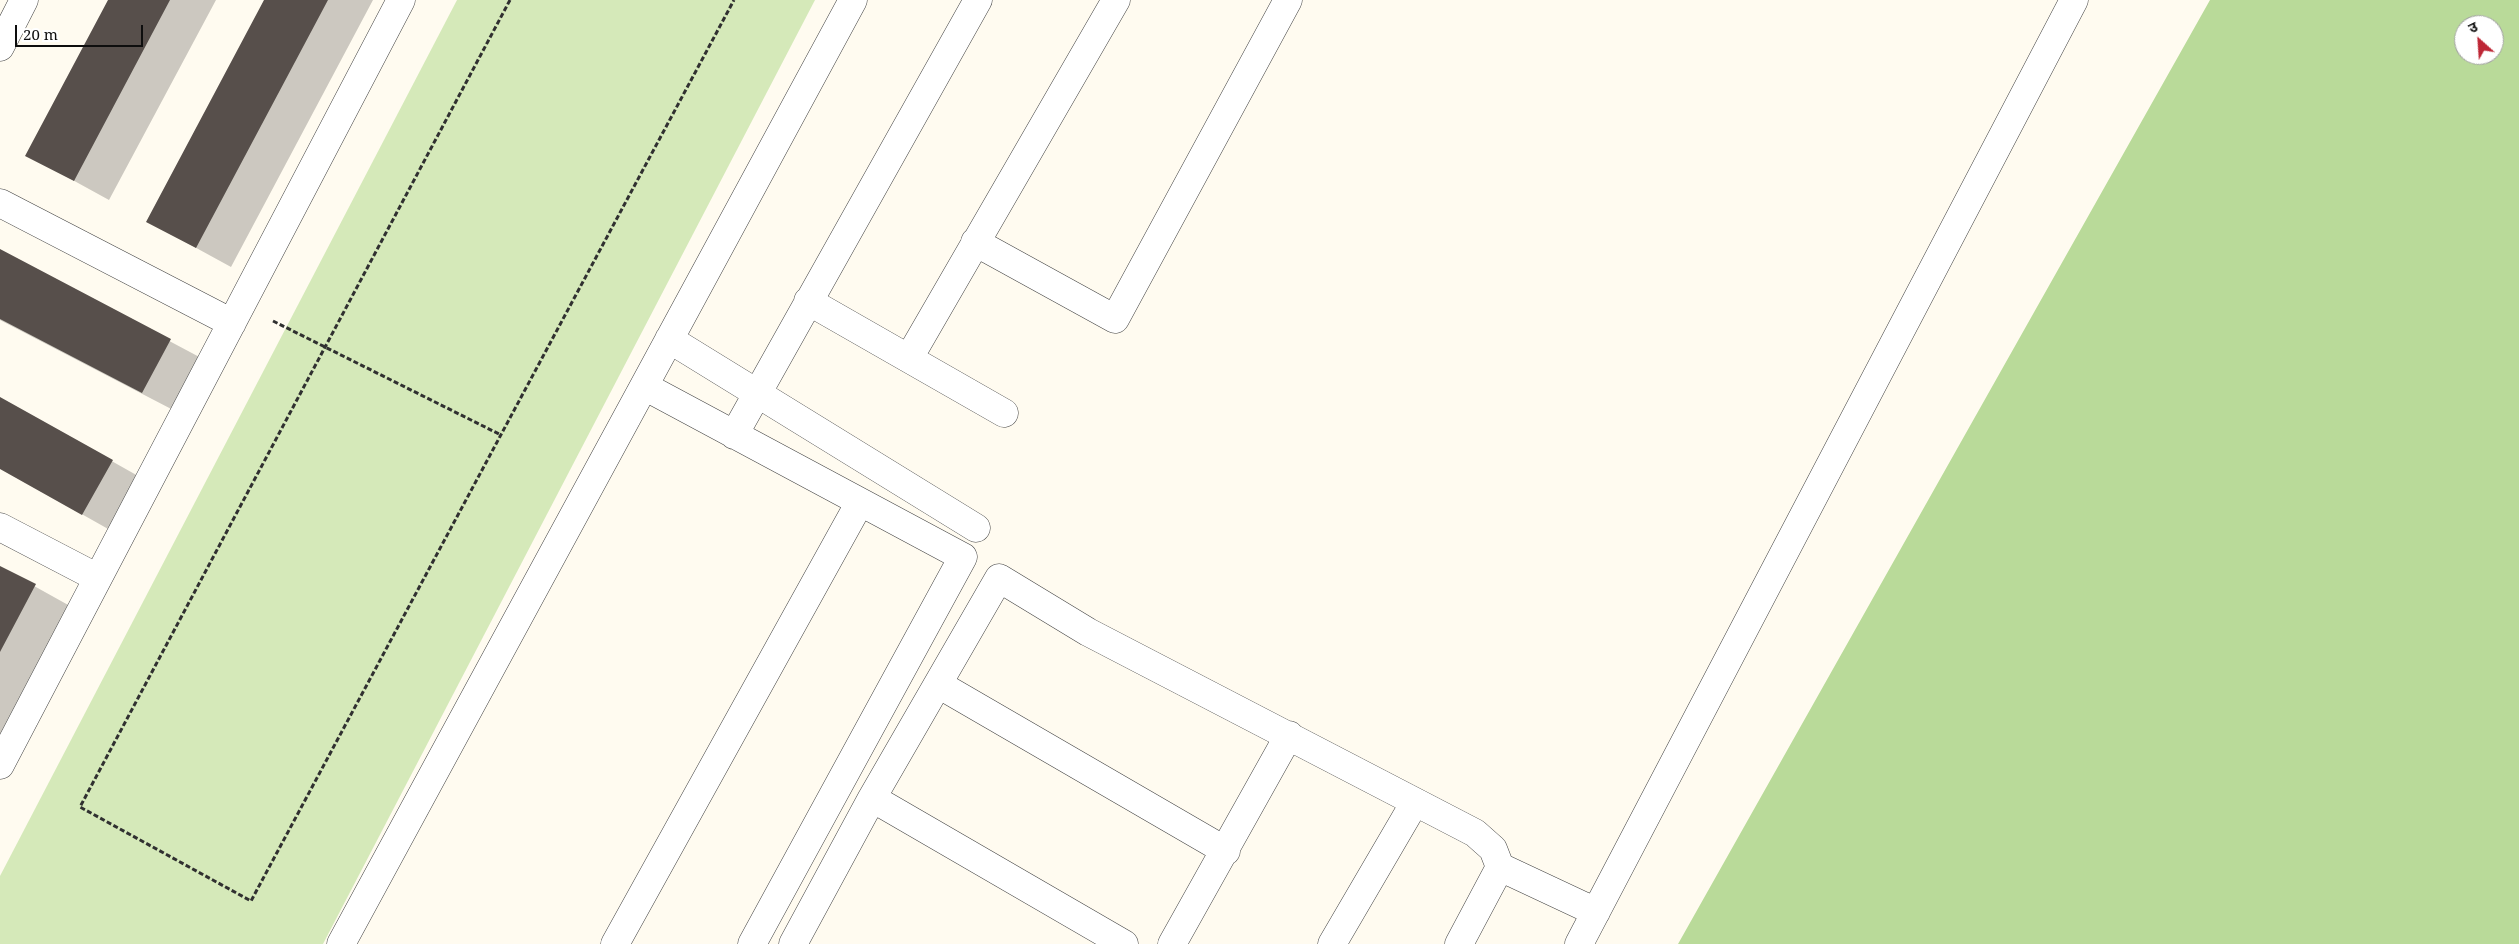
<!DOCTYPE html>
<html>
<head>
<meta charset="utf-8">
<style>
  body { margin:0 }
  #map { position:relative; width:2519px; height:944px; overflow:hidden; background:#fffbf0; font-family:"Noto Serif","Noto Sans Devanagari",serif }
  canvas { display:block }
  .north { position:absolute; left:2454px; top:15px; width:50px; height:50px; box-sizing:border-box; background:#fff; border:1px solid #9f9f9f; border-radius:50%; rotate:334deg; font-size:14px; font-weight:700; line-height:20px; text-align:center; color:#0e0e0e }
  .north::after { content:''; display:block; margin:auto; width:18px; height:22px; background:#be2736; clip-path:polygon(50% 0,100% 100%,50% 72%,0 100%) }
  .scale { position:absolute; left:15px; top:25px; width:128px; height:22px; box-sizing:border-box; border:2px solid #0e0e0e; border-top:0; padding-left:6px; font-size:15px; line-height:18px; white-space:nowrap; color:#0e0e0e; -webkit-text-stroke:4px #fff; paint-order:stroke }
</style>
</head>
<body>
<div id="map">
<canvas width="2519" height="944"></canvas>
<div class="north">उ</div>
<div class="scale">20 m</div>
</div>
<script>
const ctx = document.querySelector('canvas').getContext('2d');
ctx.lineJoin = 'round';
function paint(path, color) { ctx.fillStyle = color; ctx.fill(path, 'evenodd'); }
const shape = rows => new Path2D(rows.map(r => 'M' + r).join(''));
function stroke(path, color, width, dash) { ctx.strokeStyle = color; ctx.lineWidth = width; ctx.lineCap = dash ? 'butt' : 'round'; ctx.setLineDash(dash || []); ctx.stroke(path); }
paint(shape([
  [457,0,815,0,323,944,0,944,0,876]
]), '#d5e9b9');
paint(shape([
  [2210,0,2519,0,2519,944,1678,944],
  [2464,25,2494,25,2494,55,2464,55]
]), '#b9da99');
paint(shape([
  [109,0,216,0,109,200,27,155],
  [265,0,373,0,231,267,147,221],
  [0,251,205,360,177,412,0,320],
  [0,398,147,481,117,534,0,468],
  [0,567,70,606,0,738]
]), '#0003');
paint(shape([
  [108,0,170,0,74,181,25,156],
  [264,0,328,0,196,248,146,222],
  [0,249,171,339,142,393,0,319],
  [0,397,113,460,82,515,0,469],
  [0,566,36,584,0,652]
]), '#574f4b');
const minor = shape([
  [0,47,24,0],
  [0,203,232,323],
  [975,242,1115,319,1288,0],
  [808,301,1004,413],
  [669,339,976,528],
  [909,358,1116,0],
  [734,435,978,0],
  [0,527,98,578],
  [938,684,1226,851],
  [0,765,401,0],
  [872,798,1124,944],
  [341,944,644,386],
  [615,944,860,502],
  [752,944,963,557,644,386,853,0],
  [793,944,872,798,999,578,1088,632,1475,833,1493,849,1500,867,1596,912],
  [1172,944,1289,735],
  [1332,944,1415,802],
  [1459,944,1500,867],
  [1579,944,2074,0]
]);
stroke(minor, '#414141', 29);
stroke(shape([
  [510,0,80,807,251,901,734,0],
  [273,321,501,435]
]), '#303030', 3, [5, 2.5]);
stroke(minor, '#fff', 28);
</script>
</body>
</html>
